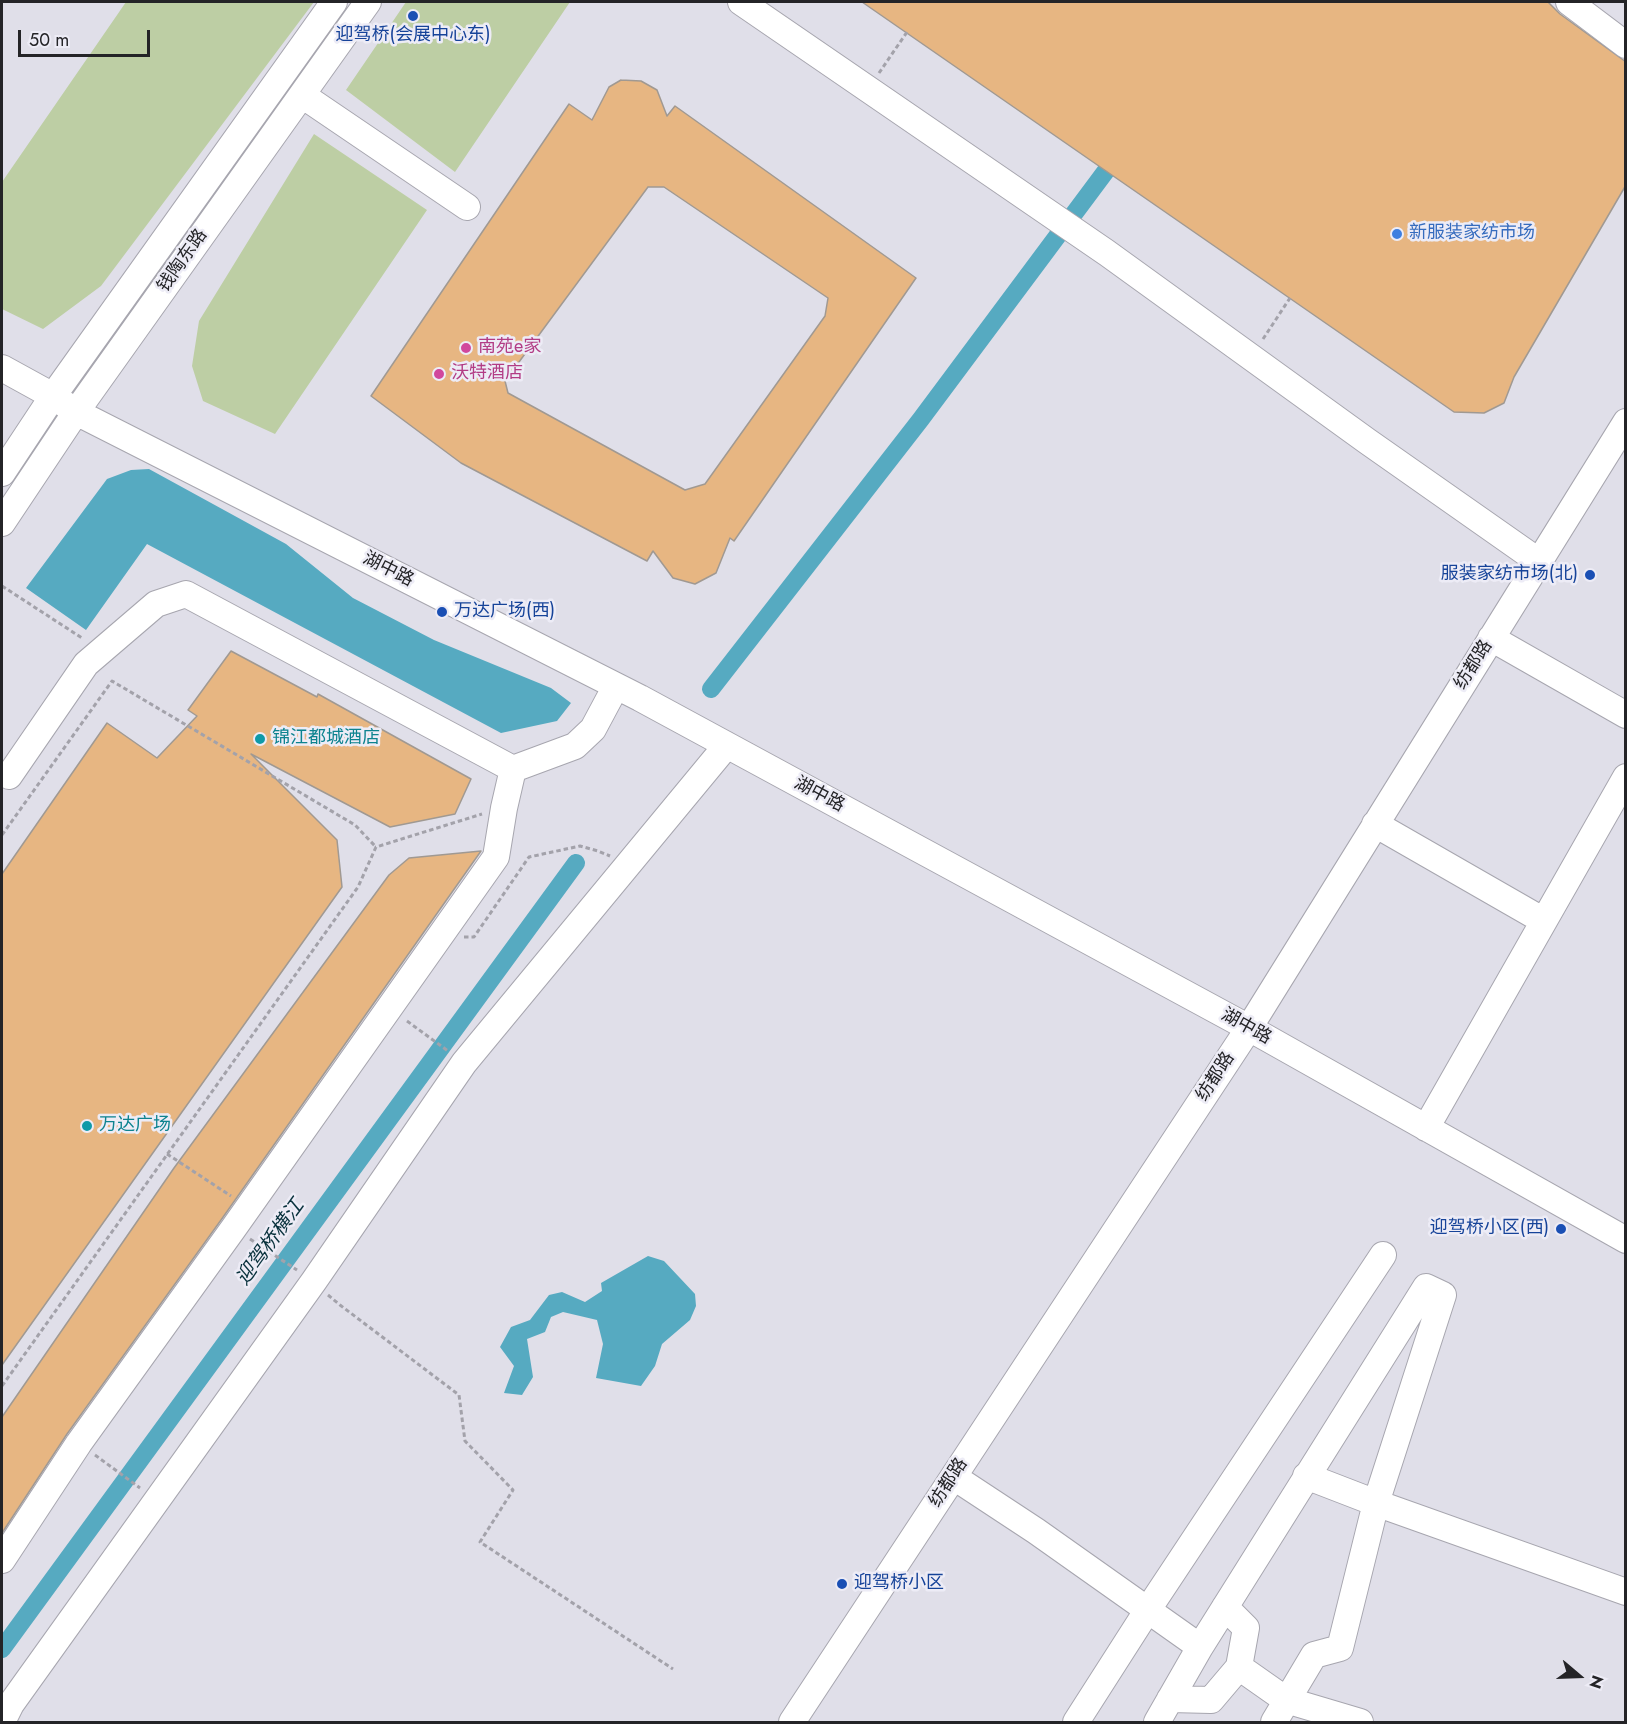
<!DOCTYPE html>
<html>
<head>
<meta charset="utf-8">
<style>
  body { margin:0 }
  #map { position:relative; width:1627px; height:1724px; overflow:hidden; background:#e0dfe9; font-family:Jost,sans-serif }
  canvas { display:block }
  .frame { position:absolute; inset:0; border:3px solid #242427; pointer-events:none }
  .north { position:absolute; left:1549px; top:1646px; width:60px; height:60px; -webkit-text-stroke:4px #edecf6; paint-order:stroke; rotate:109deg; font-size:16px; font-weight:700; line-height:24px; text-align:center; color:#242427 }
  .north::after { content:''; display:block; margin:auto; width:21px; height:27px; background:#242427; clip-path:polygon(50% 0,100% 100%,50% 72%,0 100%) }
  .scale { position:absolute; left:18px; top:30px; width:132px; height:27px; box-sizing:border-box; border:3px solid #242427; border-top:0; padding-left:8px; font-size:18px; line-height:21px; white-space:nowrap; color:#242427; -webkit-text-stroke:4px #edecf6; paint-order:stroke }
</style>
</head>
<body>
<div id="map">
<canvas width="1627" height="1724"></canvas>
<div class="frame"></div>
<div class="north">N</div>
<div class="scale">50 m</div>
</div>
<script>
const ctx = document.querySelector('canvas').getContext('2d');
ctx.lineJoin = 'round';
function paint(path, color) { ctx.fillStyle = color; ctx.fill(path, 'evenodd'); }
const shape = rows => new Path2D(rows.map(r => 'M' + r).join(''));
function stroke(path, color, width, dash) { ctx.strokeStyle = color; ctx.lineWidth = width; ctx.lineCap = dash ? 'butt' : 'round'; ctx.setLineDash(dash || []); ctx.stroke(path); }
function drawText(font, color, halo, rows, align = 'center') {
  ctx.font = font + ' Jost,"Noto Sans SC",sans-serif'; ctx.lineWidth = 5; ctx.setLineDash([]); ctx.textBaseline = 'middle'; ctx.strokeStyle = halo; ctx.fillStyle = color; for (const [text, x, y, turn = 0] of rows) {
    ctx.save(); ctx.translate(x, y); ctx.rotate((+turn || 0) * Math.PI / 180); ctx.textAlign = isNaN(turn) ? turn : align; if (halo) ctx.strokeText(text, 0, 0); ctx.fillText(text, 0, 0); ctx.restore();
  }
}
paint(shape([
  [126,2,314,2,101,286,43,329,2,309,2,182],
  [406,2,570,2,455,172,346,90],
  [314,134,427,210,275,434,203,401,192,366,199,321]
]), '#bdcea4');
paint(shape([
  [149,469,286,544,353,598,434,640,551,688,571,703,557,721,501,733,147,544,86,630,26,588,107,479,131,470],
  [648,1256,664,1261,695,1294,696,1306,690,1320,662,1344,655,1366,641,1386,596,1378,603,1344,597,1320,563,1312,551,1317,545,1332,527,1339,533,1377,522,1395,504,1393,514,1366,500,1347,511,1327,530,1320,549,1295,562,1292,585,1302,602,1291,601,1283]
]), '#56aac1');
stroke(shape([
  [711,689,921,419,1120,152],
  [2,1649,576,863]
]), '#56aac1', 18);
const building = shape([
  [862,2,1548,2,1560,14,1626,62,1626,185,1514,377,1504,403,1484,413,1454,412,862,2],
  [621,80,641,81,657,90,667,116,675,106,916,278,734,541,730,538,716,573,695,584,673,578,653,551,647,561,461,463,371,396,569,104,592,120,609,87,621,80],
  [648,187,664,187,828,298,825,316,705,484,685,490,508,393,505,381,648,187],
  [231,651,317,697,318,694,471,779,455,814,390,827,251,754,337,840,342,887,2,1365,2,874,107,723,157,758,197,716,188,710,231,651],
  [481,851,221,1220,67,1434,2,1533,2,1417,174,1168,389,875,409,858,481,851]
]);
paint(building, '#e7b682');
stroke(building, '#a09992', 1.5);
const minor = shape([
  [741,2,1107,253,1367,441,1538,561],
  [1569,2,1626,45],
  [302,95,467,207],
  [2,368,53,396,76,412,640,698,1249,1028,1626,1240],
  [2,473,53,396,334,2],
  [2,523,76,412,368,2],
  [1491,638,1626,715],
  [9,776,86,664,156,604,186,594,513,769],
  [1375,824,1544,921],
  [1426,1128,1626,777],
  [1306,1476,1376,1503,1626,1592],
  [954,1477,1036,1531,1200,1647],
  [2,1560,79,1443,233,1229,496,857,504,808,513,769,575,746,593,729,616,686],
  [1239,1667,1286,1700,1360,1722],
  [1170,1699,1211,1700,1239,1667,1246,1628,1225,1607],
  [2,1722,11,1704,314,1281,464,1063,727,745],
  [792,1722,1249,1028,1626,422],
  [1076,1722,1147,1611,1383,1255],
  [1157,1722,1200,1647,1426,1287,1443,1295,1376,1503,1340,1648,1314,1655,1274,1722]
]);
stroke(minor, '#a7a6af', 28);
stroke(shape([
  [879,73,907,32],
  [1263,339,1290,298],
  [2,586,82,638],
  [2,835,112,681,355,825,376,847],
  [464,937,474,937,529,857,580,846,598,851,610,856],
  [407,1021,448,1051],
  [167,1154,231,1196],
  [250,1239,297,1270],
  [328,1295,340,1305,459,1395,465,1441,513,1490,480,1542,673,1669],
  [2,1386,358,887,376,847,482,814],
  [95,1455,140,1488]
]), '#a3a2aa', 3, [4.5, 3]);
stroke(minor, '#fff', 26);
for (const [x, y, r, color] of [
  [413,16,6,"#1a4fb4"],
  [1397,234,6,"#3f7fe0"],
  [466,348,6,"#d1479c"],
  [439,374,6,"#d1479c"],
  [1590,575,6,"#1a4fb4"],
  [442,612,6,"#1a4fb4"],
  [260,739,6,"#0f9aa8"],
  [87,1126,6,"#0f9aa8"],
  [1561,1229,6,"#1a4fb4"],
  [842,1584,6,"#1a4fb4"]
]) { const dot = new Path2D(); dot.arc(x, y, r, 0, 2 * Math.PI); ctx.fillStyle = color; ctx.fill(dot); stroke(dot, '#edecf6', 2); }
drawText('18px', '#164399', '#edecf6', [
  ["迎驾桥(会展中心东)",413,36,"center"],
  ["服装家纺市场(北)",1578,575],
  ["万达广场(西)",454,612,"left"],
  ["迎驾桥小区(西)",1549,1229],
  ["迎驾桥小区",854,1584,"left"]
], 'right');
drawText('18px', '#366cbe', '#edecf6', [
  ["新服装家纺市场",1409,234]
], 'left');
drawText('18px', '#242427', '#edecf6', [
  ["钱陶东路",183,261,-55],
  ["湖中路",388,570,27],
  ["纺都路",1474,665,-58],
  ["湖中路",819,795,28],
  ["湖中路",1246,1027,29],
  ["纺都路",1216,1077,-57],
  ["纺都路",949,1483,-57]
]);
drawText('18px', '#b23c85', '#edecf6', [
  ["南苑e家",478,348],
  ["沃特酒店",451,374]
], 'left');
drawText('18px', '#0d838f', '#edecf6', [
  ["锦江都城酒店",272,739],
  ["万达广场",99,1126]
], 'left');
drawText('italic 20px', '#08313c', '#edecf6', [
  ["迎驾桥横江",271,1243,-54]
]);
</script>
</body>
</html>
